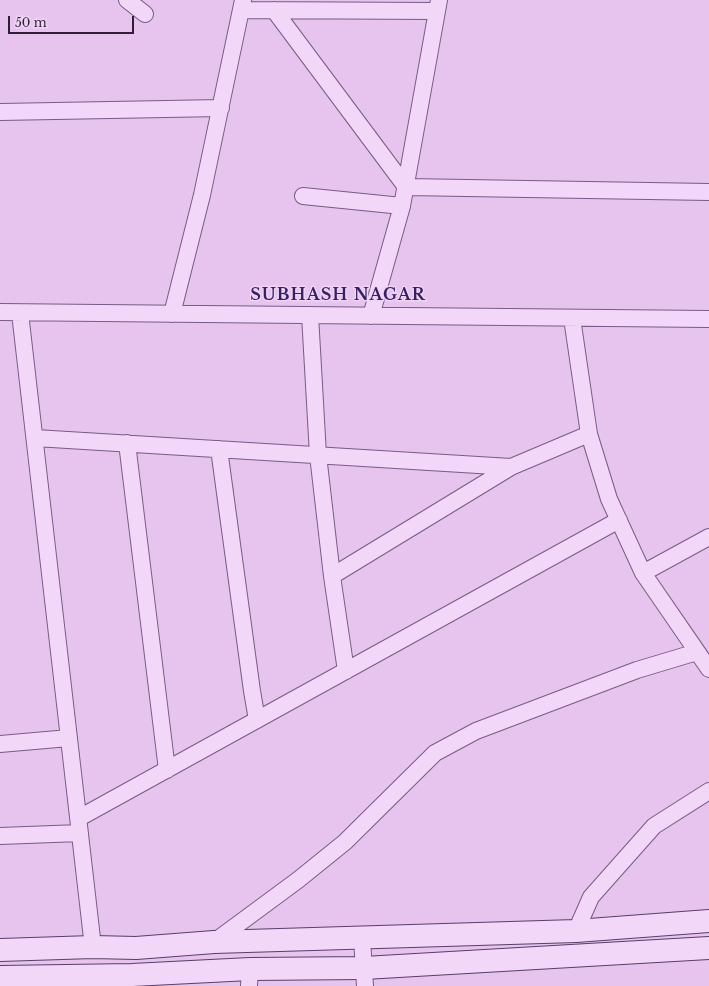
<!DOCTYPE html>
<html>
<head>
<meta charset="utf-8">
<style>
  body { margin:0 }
  #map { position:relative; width:709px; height:986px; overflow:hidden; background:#e6c4ed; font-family:"Libre Baskerville",serif }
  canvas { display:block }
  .scale { position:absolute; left:8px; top:16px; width:126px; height:18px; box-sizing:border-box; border:2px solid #2e1e37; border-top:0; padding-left:5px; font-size:12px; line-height:14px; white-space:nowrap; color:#2e1e37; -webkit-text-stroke:3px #efd3f4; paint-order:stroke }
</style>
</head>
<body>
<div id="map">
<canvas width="709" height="986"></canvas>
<div class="scale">50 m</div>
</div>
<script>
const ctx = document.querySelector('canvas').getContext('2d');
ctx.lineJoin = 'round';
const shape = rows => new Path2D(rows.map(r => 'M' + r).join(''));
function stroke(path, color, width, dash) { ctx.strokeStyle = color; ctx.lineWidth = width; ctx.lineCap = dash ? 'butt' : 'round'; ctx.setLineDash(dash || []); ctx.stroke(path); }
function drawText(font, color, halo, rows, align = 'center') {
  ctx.font = font + ' "Libre Baskerville",serif'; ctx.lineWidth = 3; ctx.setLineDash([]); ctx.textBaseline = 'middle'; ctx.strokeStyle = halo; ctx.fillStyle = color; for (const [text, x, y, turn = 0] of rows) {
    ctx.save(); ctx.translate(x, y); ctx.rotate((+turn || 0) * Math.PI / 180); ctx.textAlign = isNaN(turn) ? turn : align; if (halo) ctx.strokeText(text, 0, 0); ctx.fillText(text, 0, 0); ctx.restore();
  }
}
const street = shape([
  [127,0,145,14],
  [241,10,437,11],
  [274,10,406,187],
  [0,112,221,108],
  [406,187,709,192],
  [303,196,402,206],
  [0,312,709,319],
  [20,313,93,947],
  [172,314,202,195,243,0],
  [310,315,318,455,332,576,346,671],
  [371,316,402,206,439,0],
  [572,318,589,434,609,499,643,573,709,669],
  [35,438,511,467],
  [127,443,167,770],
  [219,449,252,691,257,720],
  [643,573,709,537],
  [332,576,511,467,589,434],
  [0,744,69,738],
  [79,818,619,520],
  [0,836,80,833],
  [576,931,591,897,654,826,709,791],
  [362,939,365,986],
  [214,942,298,880,345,842,435,753,476,731,637,670,697,652],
  [249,986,250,969]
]);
const secondary = shape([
  [0,950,93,947,136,948,214,942,576,931,709,921],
  [0,977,132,975,250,969,364,968,709,948]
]);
stroke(street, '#785b86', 18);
stroke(secondary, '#593e68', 24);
stroke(street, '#f2d7f8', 16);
stroke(secondary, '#f2d7f8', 22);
ctx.letterSpacing = '1px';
drawText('bold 16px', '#361f62', '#efd3f4', [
  ["SUBHASH NAGAR",338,295]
]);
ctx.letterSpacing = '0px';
</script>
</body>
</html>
